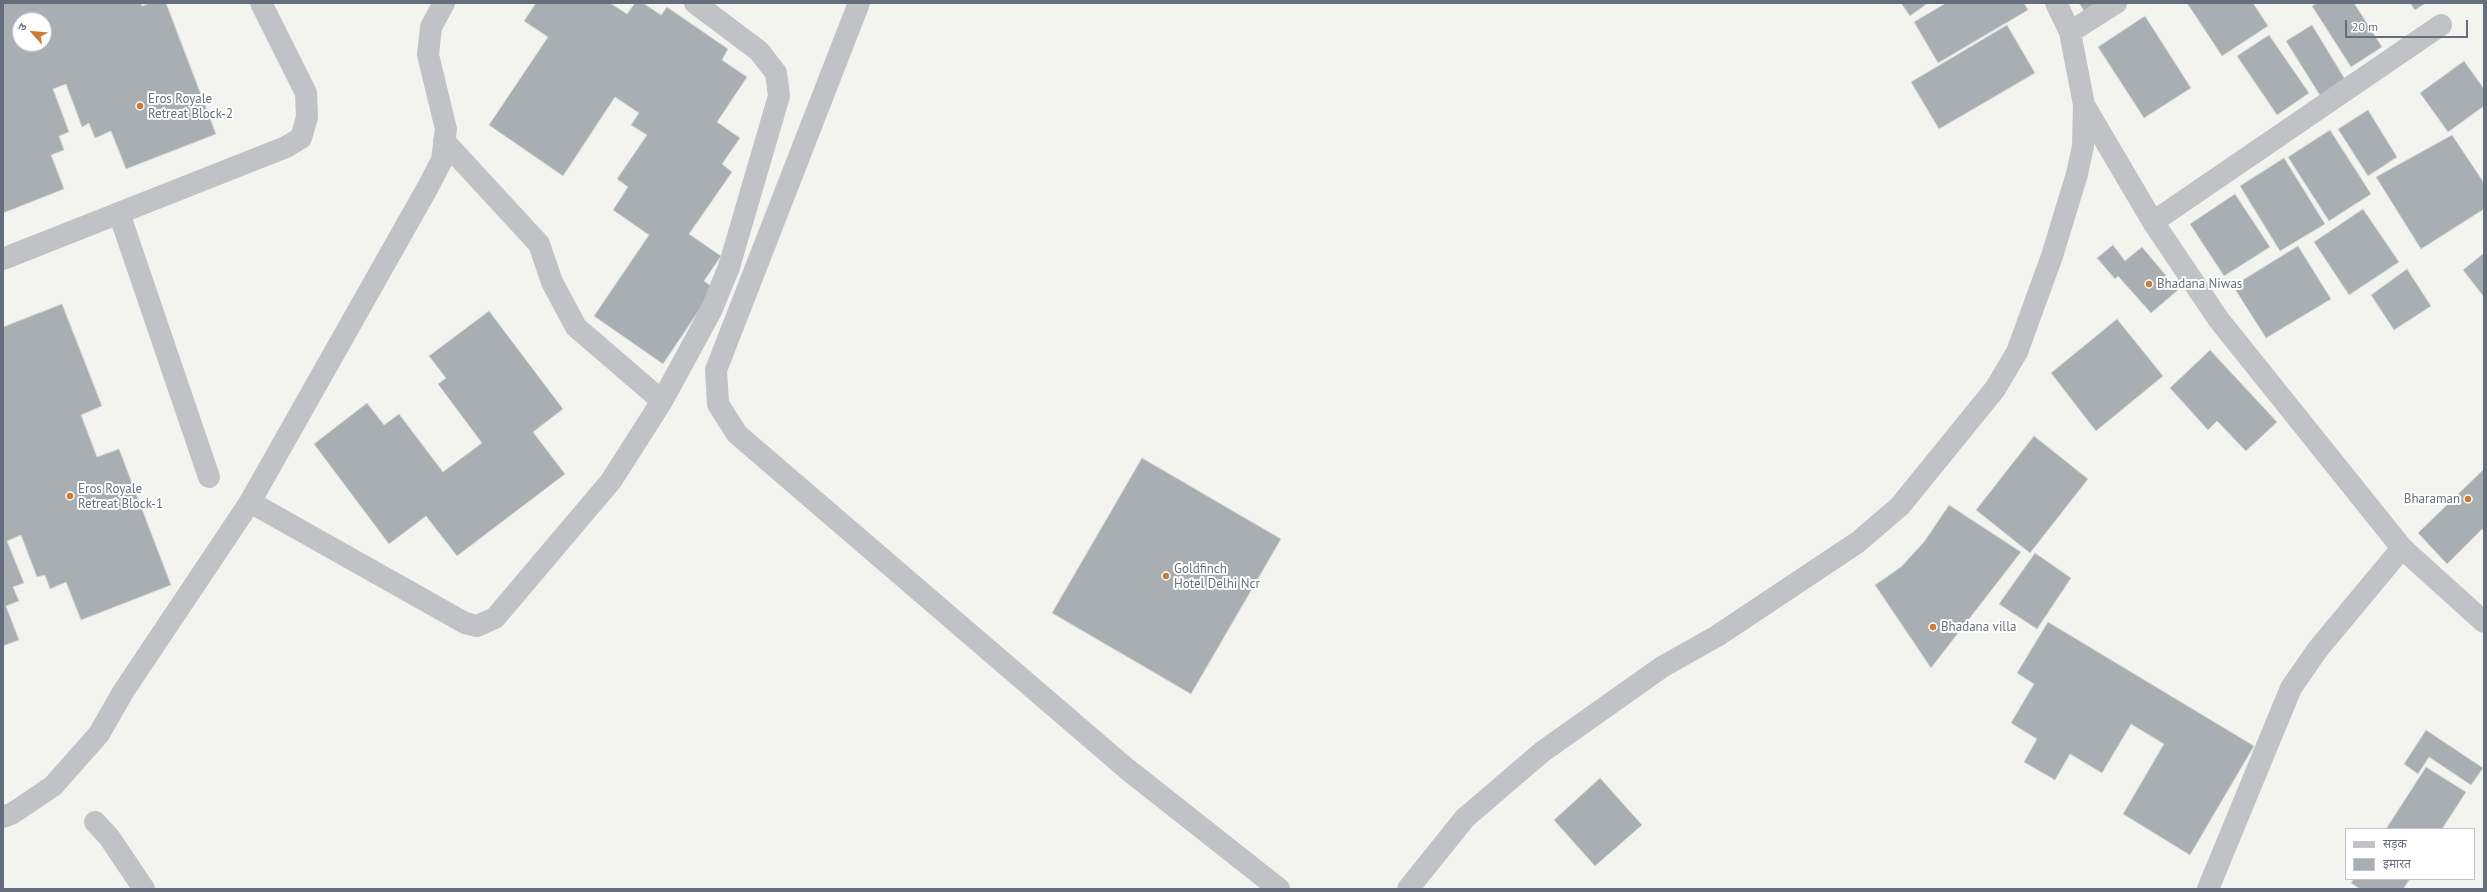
<!DOCTYPE html>
<html>
<head>
<meta charset="utf-8">
<style>
  body { margin:0 }
  #map { position:relative; width:2487px; height:892px; overflow:hidden; background:#f3f3f0; font-family:"PT Sans","Noto Sans Devanagari",sans-serif }
  canvas { display:block }
  .frame { position:absolute; inset:0; border:4px solid #666e7d; pointer-events:none }
  .legend { position:absolute; left:2345px; top:828px; width:130px; height:52px; box-sizing:border-box; background:#fff; border:1px solid #c2c5cb; margin:0; padding:5px 7px; list-style:none; font-size:12px; color:#666e7d }
  .legend li { display:flex; align-items:center; gap:8px; height:20px }
  .legend b { width:20px; border:1px solid #c2c5cb }
  .north { position:absolute; left:12px; top:12px; width:40px; height:40px; box-sizing:border-box; background:#fff; border:1px solid #c2c5cb; border-radius:50%; rotate:297deg; font-size:11px; font-weight:700; line-height:16px; text-align:center; color:#666e7d }
  .north::after { content:''; display:block; margin:auto; width:14px; height:18px; background:#cd7b36; clip-path:polygon(50% 0,100% 100%,50% 72%,0 100%) }
  .scale { position:absolute; left:2345px; top:20px; width:123px; height:18px; box-sizing:border-box; border:2px solid #666e7d; border-top:0; padding-left:5px; font-size:12px; line-height:14px; white-space:nowrap; color:#666e7d; -webkit-text-stroke:3px #fff; paint-order:stroke }
</style>
</head>
<body>
<div id="map">
<canvas width="2487" height="892"></canvas>
<div class="frame"></div>
<ul class="legend">
<li><b style="height:5px;background:#c0c2c5"></b>सड़क</li>
<li><b style="height:11px;background:#a9aeb3"></b>इमारत</li>
</ul>
<div class="north">उ</div>
<div class="scale">20 m</div>
</div>
<script>
const ctx = document.querySelector('canvas').getContext('2d');
ctx.lineJoin = 'round';
function paint(path, color) { ctx.fillStyle = color; ctx.fill(path, 'evenodd'); }
const shape = rows => new Path2D(rows.map(r => 'M' + r).join(''));
function stroke(path, color, width, dash) { ctx.strokeStyle = color; ctx.lineWidth = width; ctx.lineCap = dash ? 'butt' : 'round'; ctx.setLineDash(dash || []); ctx.stroke(path); }
function drawText(font, color, halo, rows, align = 'center') {
  ctx.font = font + ' "PT Sans",sans-serif'; ctx.lineWidth = 4; ctx.setLineDash([]); ctx.textBaseline = 'middle'; ctx.strokeStyle = halo; ctx.fillStyle = color; for (const [text, x, y, turn = 0] of rows) {
    ctx.save(); ctx.translate(x, y); ctx.rotate((+turn || 0) * Math.PI / 180); ctx.textAlign = isNaN(turn) ? turn : align; if (halo) ctx.strokeText(text, 0, 0); ctx.fillText(text, 0, 0); ctx.restore();
  }
}
const building = shape([
  [3,3,141,3,142,6,150,3,166,3,216,134,126,169,111,131,95,138,89,123,82,127,66,84,53,89,69,132,59,136,64,150,51,155,64,189,3,213,3,3],
  [20,20,44,20,44,44,20,44,20,20],
  [536,3,610,3,627,14,635,3,643,3,661,15,667,7,728,49,722,60,747,77,717,122,740,138,722,164,732,172,689,234,721,256,704,281,714,288,663,364,594,316,649,235,613,210,628,187,617,179,647,135,631,125,639,113,615,97,563,176,489,125,548,37,524,21,536,3],
  [1901,3,1928,3,1910,16,1901,3],
  [1946,3,2024,3,2028,10,1938,63,1914,22,1946,3],
  [2079,3,2096,3,2084,11,2079,3],
  [2187,3,2253,3,2268,26,2222,56,2187,3],
  [2317,3,2354,3,2382,47,2351,67,2312,6,2317,3],
  [2410,3,2426,3,2415,10,2410,3],
  [2145,16,2191,88,2144,118,2098,47,2145,16],
  [2007,25,2035,73,1939,129,1911,82,2007,25],
  [2312,25,2346,81,2321,97,2286,41,2312,25],
  [2269,35,2309,93,2277,115,2237,56,2269,35],
  [2464,61,2484,89,2484,106,2448,132,2420,93,2464,61],
  [2368,110,2397,157,2368,176,2338,129,2368,110],
  [2330,130,2371,194,2329,221,2288,157,2330,130],
  [2452,135,2484,183,2484,209,2421,249,2376,177,2452,135],
  [2284,158,2325,224,2280,251,2240,186,2284,158],
  [2235,194,2270,247,2224,276,2190,224,2235,194],
  [2363,209,2399,262,2349,295,2314,242,2363,209],
  [2113,245,2125,261,2142,247,2178,290,2151,313,2118,276,2115,279,2097,258,2113,245],
  [2298,246,2331,299,2266,338,2233,286,2298,246],
  [2484,253,2484,297,2463,270,2484,253],
  [2407,269,2431,306,2394,330,2371,295,2407,269],
  [62,304,102,406,81,415,97,457,119,449,171,585,81,620,66,582,50,589,45,575,37,577,21,535,7,541,24,583,13,587,19,601,6,606,19,640,3,646,3,327,62,304],
  [489,311,563,409,533,432,565,474,457,556,426,516,389,544,314,444,367,403,384,425,399,414,443,472,482,443,438,384,446,378,429,356,489,311],
  [2117,319,2163,376,2096,431,2051,373,2117,319],
  [2210,350,2277,422,2246,451,2217,421,2208,430,2170,388,2210,350],
  [2034,436,2088,479,2030,553,1976,510,2034,436],
  [1142,458,1281,539,1191,694,1052,613,1142,458],
  [2484,469,2484,531,2482,529,2447,564,2418,533,2484,469],
  [1949,505,2021,552,1931,668,1875,585,1901,567,1924,542,1949,505],
  [2035,553,2071,578,2037,629,1999,604,2035,553],
  [2048,622,2254,746,2190,855,2123,814,2164,744,2131,724,2102,773,2070,754,2055,780,2024,762,2037,739,2011,723,2034,684,2017,673,2048,622],
  [2426,730,2483,768,2471,785,2429,757,2418,774,2404,764,2426,730],
  [2426,767,2466,792,2442,829,2386,829,2426,767],
  [1600,778,1642,825,1595,866,1554,820,1600,778],
  [2354,879,2410,879,2403,889,2360,889,2351,883,2354,879]
]);
paint(building, '#a9aeb3');
stroke(building, '#d4d5d3', 1);
stroke(shape([
  [859,3,716,370,718,404,737,434,1127,769,1279,889],
  [2070,32,2116,3],
  [2084,105,2153,222,2219,320,2402,548,2484,622],
  [444,141,539,244,552,282,576,327,662,401],
  [119,213,209,477],
  [2153,222,2441,25],
  [3,259,286,147,301,138,307,117,306,93,261,3],
  [250,502,465,623,477,626,495,618,611,481,662,401,711,311,729,267,779,96,776,73,759,51,695,3],
  [3,817,13,813,53,786,99,734,123,692,250,502,428,187,442,160,446,129,428,55,431,27,444,3],
  [95,822,109,837,144,889],
  [1408,889,1465,818,1542,752,1662,667,1717,636,1858,542,1900,506,1995,389,2017,352,2052,256,2077,174,2083,146,2084,105,2070,32,2056,3],
  [2208,889,2291,688,2318,649,2402,548]
]), '#c0c2c5', 22);
for (const [x, y, r, color] of [
  [140,106,4,"#cd7b36"],
  [2149,284,4,"#cd7b36"],
  [70,496,4,"#cd7b36"],
  [2468,499,4,"#cd7b36"],
  [1166,576,4,"#cd7b36"],
  [1933,627,4,"#cd7b36"]
]) { const dot = new Path2D(); dot.arc(x, y, r, 0, 2 * Math.PI); ctx.fillStyle = color; ctx.fill(dot); stroke(dot, '#fff', 1.5); }
drawText('13px', '#666e7d', '#fff', [
  ["Eros Royale",148,99],
  ["Retreat Block-2",148,114],
  ["Bhadana Niwas",2157,284],
  ["Eros Royale",78,489],
  ["Retreat Block-1",78,504],
  ["Bharaman",2460,499,"right"],
  ["Goldfinch",1174,569],
  ["Hotel Delhi Ncr",1174,584],
  ["Bhadana villa",1941,627]
], 'left');
</script>
</body>
</html>
